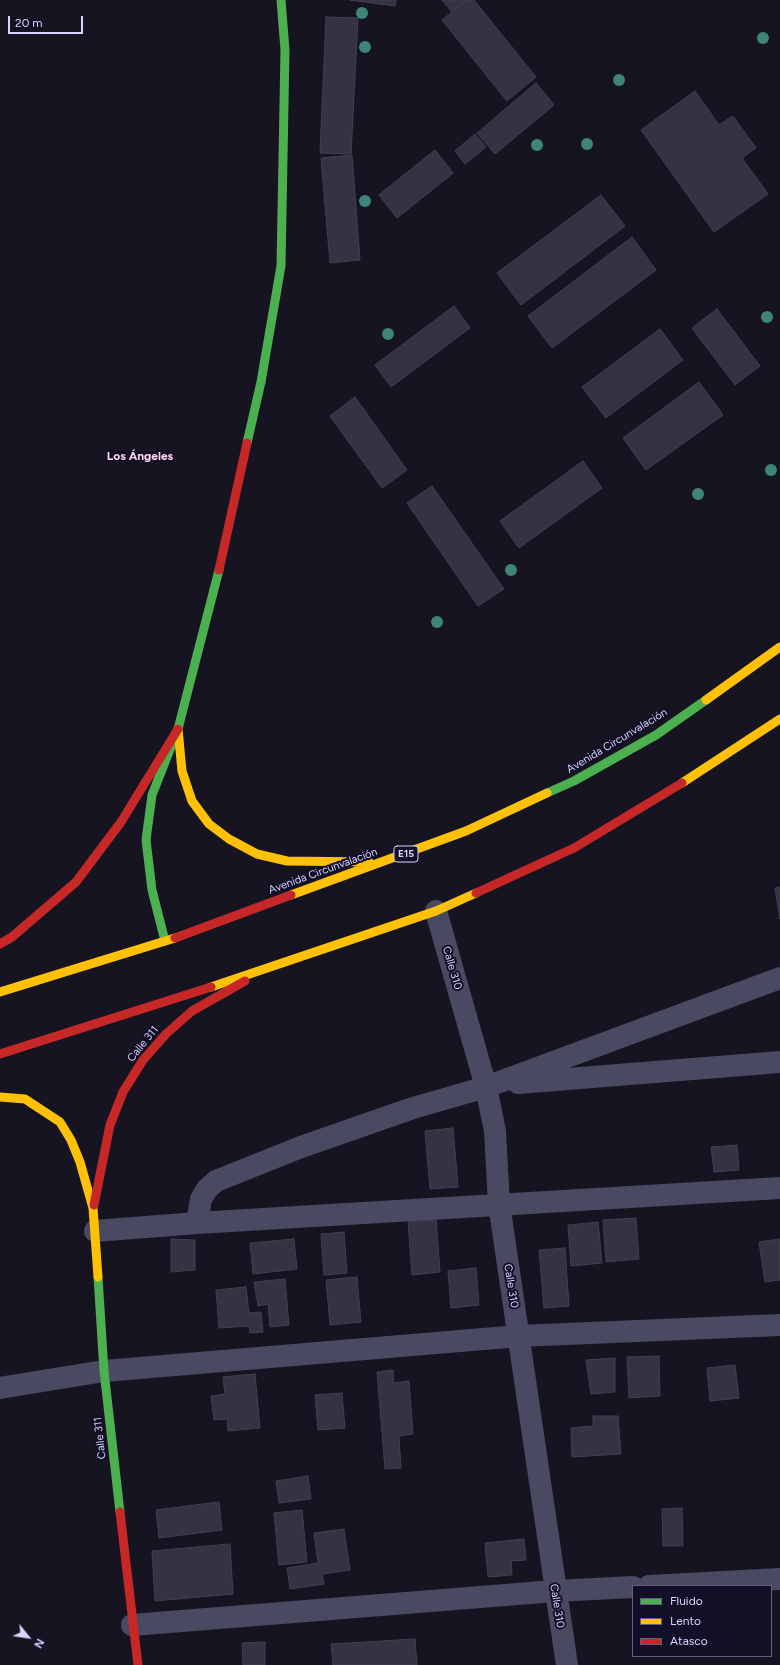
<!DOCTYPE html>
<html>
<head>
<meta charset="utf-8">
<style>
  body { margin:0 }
  #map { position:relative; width:780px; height:1665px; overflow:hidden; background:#161421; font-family:Figtree,sans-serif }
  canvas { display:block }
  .legend { position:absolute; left:632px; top:1585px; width:140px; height:72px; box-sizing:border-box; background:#130f26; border:1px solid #625e7d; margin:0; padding:5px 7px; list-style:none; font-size:12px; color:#d9d4ff }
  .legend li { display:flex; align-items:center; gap:8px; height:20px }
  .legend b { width:20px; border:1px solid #625e7d }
  .north { position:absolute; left:8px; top:1617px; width:40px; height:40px; -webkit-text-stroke:3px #130f26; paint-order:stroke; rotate:120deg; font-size:11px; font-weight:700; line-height:16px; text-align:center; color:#d9d4ff }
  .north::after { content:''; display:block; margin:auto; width:14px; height:18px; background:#d9d4ff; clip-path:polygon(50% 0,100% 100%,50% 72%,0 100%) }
  .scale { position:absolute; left:8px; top:16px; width:75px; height:18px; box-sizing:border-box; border:2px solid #d9d4ff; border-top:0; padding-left:5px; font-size:12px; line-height:14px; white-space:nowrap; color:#d9d4ff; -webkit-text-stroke:3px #130f26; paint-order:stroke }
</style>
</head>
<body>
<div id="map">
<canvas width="780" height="1665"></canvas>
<ul class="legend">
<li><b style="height:5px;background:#4caf50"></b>Fluido</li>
<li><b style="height:5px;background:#ffc107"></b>Lento</li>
<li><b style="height:5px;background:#c62828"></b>Atasco</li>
</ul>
<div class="north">N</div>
<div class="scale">20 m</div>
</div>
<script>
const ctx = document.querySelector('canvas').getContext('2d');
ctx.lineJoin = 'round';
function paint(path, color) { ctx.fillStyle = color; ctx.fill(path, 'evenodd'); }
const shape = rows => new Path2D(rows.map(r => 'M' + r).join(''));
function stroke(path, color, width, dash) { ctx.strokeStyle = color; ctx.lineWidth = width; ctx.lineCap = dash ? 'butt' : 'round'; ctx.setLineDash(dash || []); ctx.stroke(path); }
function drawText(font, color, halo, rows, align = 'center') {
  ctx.font = font + ' Figtree,sans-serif'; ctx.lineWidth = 4; ctx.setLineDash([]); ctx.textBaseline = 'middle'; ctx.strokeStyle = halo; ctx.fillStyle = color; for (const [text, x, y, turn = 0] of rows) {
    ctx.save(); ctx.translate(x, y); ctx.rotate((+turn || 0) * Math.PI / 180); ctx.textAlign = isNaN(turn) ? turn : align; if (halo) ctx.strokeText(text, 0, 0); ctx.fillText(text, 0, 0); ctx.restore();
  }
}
const building = shape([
  [350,0,396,0,395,6,350,0],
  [442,0,467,0,452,12,442,0],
  [467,0,474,0,536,77,507,101,442,20,467,0],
  [326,17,358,18,351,154,320,153,326,17],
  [536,83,554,105,495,154,477,133,536,83],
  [695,91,719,125,733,116,756,148,742,158,768,194,714,232,641,130,695,91],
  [475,134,486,147,465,164,455,151,475,134],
  [435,150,453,173,397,218,379,195,435,150],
  [352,155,360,260,330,263,321,158,352,155],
  [601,195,625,226,521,305,497,273,601,195],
  [632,237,656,270,552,348,528,316,632,237],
  [454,306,470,328,391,387,375,365,454,306],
  [717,309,760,366,735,385,692,328,717,309],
  [660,329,683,360,606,418,582,387,660,329],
  [699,382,723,415,646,470,623,438,699,382],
  [355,397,407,470,382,488,330,416,355,397],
  [583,461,602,488,519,548,500,521,583,461],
  [432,486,504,589,478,606,407,503,432,486],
  [780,887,780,919,775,888,780,887],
  [453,1128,458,1187,430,1189,425,1131,453,1128],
  [737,1145,739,1170,714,1172,711,1147,737,1145],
  [636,1218,639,1259,606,1262,603,1220,636,1218],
  [436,1220,440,1272,412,1275,408,1222,436,1220],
  [598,1222,602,1263,571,1266,568,1225,598,1222],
  [344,1232,347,1273,324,1275,321,1234,344,1232],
  [171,1239,195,1240,195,1270,171,1272,171,1239],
  [294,1239,297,1269,253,1274,250,1243,294,1239],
  [780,1239,780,1280,765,1282,759,1242,780,1239],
  [565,1248,569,1306,544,1308,539,1250,565,1248],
  [476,1268,479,1305,451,1308,448,1271,476,1268],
  [357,1277,361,1322,330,1325,326,1280,357,1277],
  [285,1279,289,1325,270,1327,268,1304,258,1306,254,1282,285,1279],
  [246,1287,249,1313,261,1312,263,1332,250,1333,249,1326,219,1328,216,1290,246,1287],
  [659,1356,660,1396,629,1398,627,1357,659,1356],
  [615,1358,615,1392,591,1394,586,1360,615,1358],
  [735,1365,739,1398,710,1401,707,1368,735,1365],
  [393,1370,394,1383,409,1381,413,1434,399,1436,401,1468,385,1469,377,1372,393,1370],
  [255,1374,260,1428,228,1431,227,1419,214,1420,211,1396,225,1394,223,1377,255,1374],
  [342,1393,345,1428,318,1430,315,1395,342,1393],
  [593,1416,618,1416,621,1454,572,1457,571,1428,593,1426,593,1416],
  [308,1476,311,1499,279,1503,276,1481,308,1476],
  [219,1502,222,1530,159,1538,156,1510,219,1502],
  [682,1508,683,1546,663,1546,662,1509,682,1508],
  [302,1510,307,1562,279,1565,274,1513,302,1510],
  [344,1529,350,1570,322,1574,324,1584,290,1589,287,1568,318,1563,314,1533,344,1529],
  [524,1539,526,1560,511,1561,512,1575,488,1577,485,1543,524,1539],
  [230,1544,233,1594,155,1601,152,1551,230,1544],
  [415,1639,417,1665,333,1665,331,1644,415,1639],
  [265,1642,265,1665,243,1665,242,1643,265,1642]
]);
paint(building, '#343243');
stroke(building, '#433f54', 1);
stroke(shape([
  [436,911,486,1087,495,1131,499,1204,567,1665],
  [518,1083,780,1062],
  [197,1223,201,1199,207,1189,216,1181,301,1147,413,1108,486,1087,780,978],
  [95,1231,197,1223,780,1188],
  [0,1388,104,1371,519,1336,780,1325],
  [649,1586,780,1579],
  [132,1625,555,1591,633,1587]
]), '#4a4962', 22);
stroke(shape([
  [247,443,261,382,281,266,285,50,281,0],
  [547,793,574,781,656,735,706,700],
  [165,941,152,890,146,840,152,795,178,729,219,570],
  [98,1277,104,1371,120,1512]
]), '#4caf50', 9);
stroke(shape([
  [706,700,780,647],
  [178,729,182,771,192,801,209,824,229,839,257,854,287,861,369,862],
  [682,783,780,719],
  [291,895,466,831,547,793],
  [211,987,436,911,476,893],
  [0,992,175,938],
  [0,1097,25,1099,60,1122,71,1140,80,1162,93,1208,98,1277]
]), '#ffc107', 9);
stroke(shape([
  [219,570,247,443],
  [476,893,574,848,682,783],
  [175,938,291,895],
  [0,944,12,937,76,882,121,822,178,729],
  [0,1054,211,987],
  [94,1205,110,1125,123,1092,143,1060,166,1034,192,1011,245,981],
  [120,1512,138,1665]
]), '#c62828', 9);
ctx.fillStyle = '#3e8478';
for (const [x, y] of [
  [362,13],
  [763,38],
  [365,47],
  [619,80],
  [587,144],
  [537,145],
  [365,201],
  [767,317],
  [388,334],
  [771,470],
  [698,494],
  [511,570],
  [437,622]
]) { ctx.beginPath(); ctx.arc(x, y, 6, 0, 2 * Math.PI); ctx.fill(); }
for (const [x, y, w] of [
  [406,854,24]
]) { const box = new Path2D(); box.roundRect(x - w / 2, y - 8, w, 16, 3); ctx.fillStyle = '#130f26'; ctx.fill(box); stroke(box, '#d9d4ff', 1); }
drawText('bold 10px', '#d9d4ff', null, [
  ["E15",406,854]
]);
drawText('11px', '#d9d4ff', '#130f26', [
  ["Avenida Circunvalación",617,741,-31],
  ["Avenida Circunvalación",323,871,-20],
  ["Calle 310",452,968,74],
  ["Calle 311",143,1044,-51],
  ["Calle 310",511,1286,81],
  ["Calle 311",100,1438,-96],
  ["Calle 310",557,1606,81]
]);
drawText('bold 12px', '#ffd6f0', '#130f26', [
  ["Los Ángeles",140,456]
]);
</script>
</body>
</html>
